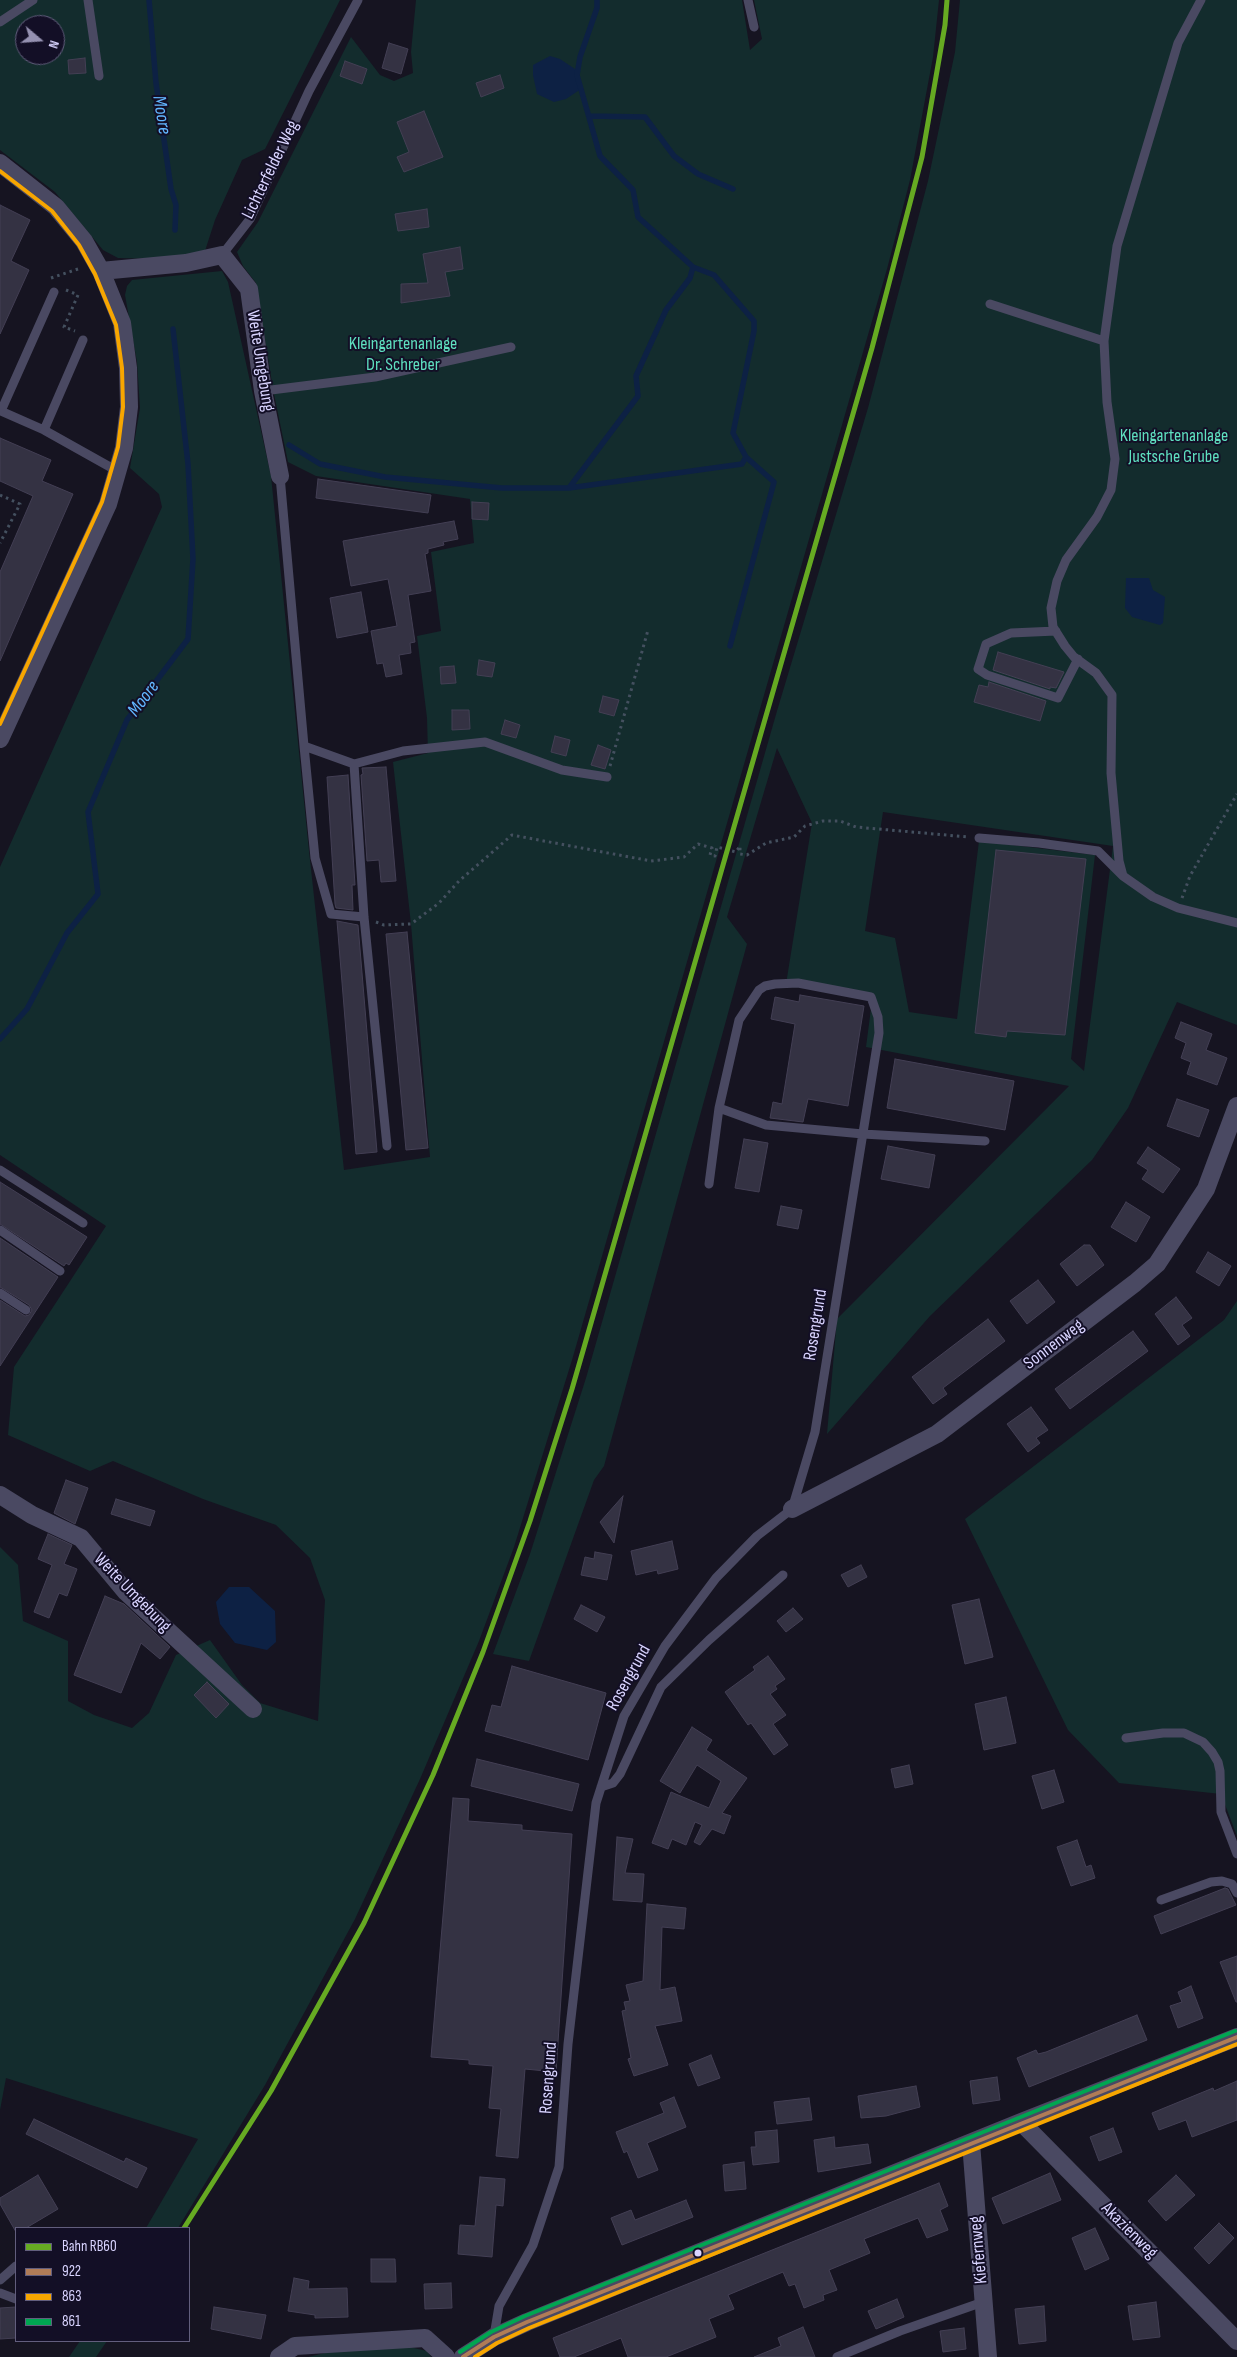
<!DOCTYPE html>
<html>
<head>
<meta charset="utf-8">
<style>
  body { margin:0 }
  #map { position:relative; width:1237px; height:2357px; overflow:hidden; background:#161421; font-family:"Sofia Sans Condensed",sans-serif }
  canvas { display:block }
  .legend { position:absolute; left:15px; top:2227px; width:175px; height:115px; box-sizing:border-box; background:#130f26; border:1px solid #625e7d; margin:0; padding:6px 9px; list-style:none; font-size:15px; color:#d9d4ff }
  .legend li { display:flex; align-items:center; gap:10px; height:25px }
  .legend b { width:25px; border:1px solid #625e7d }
  .north { position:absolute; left:15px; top:15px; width:50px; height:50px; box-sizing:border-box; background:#130f26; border:1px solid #625e7d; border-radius:50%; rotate:108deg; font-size:14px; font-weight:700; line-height:20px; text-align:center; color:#d9d4ff }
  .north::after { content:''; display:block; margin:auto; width:18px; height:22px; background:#9591b1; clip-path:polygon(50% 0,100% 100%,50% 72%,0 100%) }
</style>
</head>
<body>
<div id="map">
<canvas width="1237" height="2357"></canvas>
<ul class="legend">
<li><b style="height:6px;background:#6a2"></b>Bahn RB60</li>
<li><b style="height:6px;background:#b07c57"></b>922</li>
<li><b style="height:6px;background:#f7a600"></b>863</li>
<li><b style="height:6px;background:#00a651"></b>861</li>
</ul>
<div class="north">N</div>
</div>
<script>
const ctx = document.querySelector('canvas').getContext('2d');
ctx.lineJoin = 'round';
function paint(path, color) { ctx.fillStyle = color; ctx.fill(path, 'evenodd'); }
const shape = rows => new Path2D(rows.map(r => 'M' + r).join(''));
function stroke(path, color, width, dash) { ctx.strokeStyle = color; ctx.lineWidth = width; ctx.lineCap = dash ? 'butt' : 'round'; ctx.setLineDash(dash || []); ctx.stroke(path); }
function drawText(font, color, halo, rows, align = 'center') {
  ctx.font = font + ' "Sofia Sans Condensed",sans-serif'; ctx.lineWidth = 4; ctx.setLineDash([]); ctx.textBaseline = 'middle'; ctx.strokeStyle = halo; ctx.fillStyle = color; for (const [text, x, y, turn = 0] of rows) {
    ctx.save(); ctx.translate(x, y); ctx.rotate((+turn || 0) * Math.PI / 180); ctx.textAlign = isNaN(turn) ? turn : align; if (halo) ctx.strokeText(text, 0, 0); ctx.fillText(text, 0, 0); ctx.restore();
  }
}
paint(shape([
  [0,0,340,0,265,149,242,160,215,220,204,254,158,259,118,258,103,250,55,192,0,150],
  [25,25,55,25,55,55,25,55],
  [416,0,742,0,750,50,762,39,754,0,939,0,933,57,910,180,887,269,572,1360,514,1547,479,1641,420,1779,355,1919,265,2085,178,2228,146,2228,198,2139,6,2078,0,2110,0,1547,18,1565,23,1621,68,1641,68,1701,94,1715,132,1728,149,1713,176,1655,210,1640,242,1685,260,1703,318,1721,325,1600,310,1558,276,1525,203,1499,113,1461,90,1471,8,1435,14,1367,106,1226,0,1155,0,867,162,507,159,494,130,468,140,408,137,362,125,295,127,286,132,280,222,271,228,282,271,476,309,851,344,1170,430,1157,411,924,393,762,428,753,427,718,417,636,441,631,431,552,474,543,470,499,316,476,288,462,273,389,256,283,243,266,237,252,258,222,351,37,380,75,394,81,413,73,411,52],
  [960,0,1237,0,1237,1025,1177,1002,1128,1108,1092,1160,930,1316,827,1434,837,1319,1069,1086,866,1047,872,1001,786,984,812,823,777,748,727,917,747,944,604,1466,594,1480,529,1661,493,1654,530,1554,586,1378,777,711,868,408,928,181,955,52],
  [883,812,1113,846,1084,1071,1071,1059,1095,855,979,841,957,1019,909,1012,895,938,865,931],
  [1237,1301,1237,1836,1221,1794,1119,1783,1068,1730,965,1519,1224,1320],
  [80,2341,107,2341,96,2357,69,2357],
  [405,2346,427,2351,431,2357,308,2357,329,2352]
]), '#132c2d');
paint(shape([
  [550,56,560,59,578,71,581,89,566,99,554,102,537,94,533,75,533,65],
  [1126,578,1149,578,1153,590,1165,597,1163,623,1160,625,1132,617,1125,608],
  [229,1587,249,1587,275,1611,276,1642,267,1650,235,1643,220,1624,216,1602]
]), '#0d2144');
stroke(shape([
  [149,0,156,83,171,189,176,205,175,230],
  [597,0,597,8,580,57,577,75,600,156,633,190,638,217,693,267,714,275,754,321,754,331,733,433,746,457,774,482,730,646],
  [589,116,645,117,674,156,698,174,733,189],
  [289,445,320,464,385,477,502,488,569,488,638,396,636,376,666,310,690,278,693,267],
  [569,488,742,464,746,457],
  [0,1039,27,1009,67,933,98,894,88,812,127,720,188,639,193,559,188,464,173,329]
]), '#0d2144', 5.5);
const building = shape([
  [389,43,408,49,401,74,382,68,389,43],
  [85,58,86,73,69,74,68,60,85,58],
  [345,61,367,69,362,84,340,76,345,61],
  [500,75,504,88,481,97,476,83,500,75],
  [424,111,443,157,404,172,397,157,409,152,397,122,424,111],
  [0,205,30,220,11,261,29,270,0,334,0,205],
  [427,209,429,227,398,231,395,214,427,209],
  [460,247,463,269,445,272,450,296,401,303,401,284,428,283,423,254,460,247],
  [0,438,51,460,42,481,73,494,0,661,0,572,33,496,0,481,0,438],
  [318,479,431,495,428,513,316,498,318,479],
  [472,502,489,503,488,520,472,519,472,502],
  [454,521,458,539,443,542,444,545,428,549,428,553,425,554,431,591,408,595,415,642,410,643,411,653,399,655,402,674,386,677,383,663,377,664,371,631,397,626,388,579,351,586,343,541,454,521],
  [361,592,368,632,337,638,330,598,361,592],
  [998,652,1064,672,1056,688,1050,687,1050,689,993,670,998,652],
  [479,660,495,663,492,677,477,675,479,660],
  [454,666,456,683,441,684,440,667,454,666],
  [989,682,1046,701,1040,721,974,702,979,685,988,687,989,682],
  [603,696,619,700,614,716,599,712,603,696],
  [452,710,469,710,470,729,452,730,452,710],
  [505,720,520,725,516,738,501,734,505,720],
  [555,736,570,740,566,756,551,752,555,736],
  [598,745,611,750,605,769,591,765,598,745],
  [386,767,396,881,381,882,379,860,367,861,361,775,363,774,362,768,386,767],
  [348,775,355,885,352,885,353,910,336,908,335,904,327,777,348,775],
  [996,850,1086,859,1065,1035,1007,1031,1006,1037,975,1033,996,850],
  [337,921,358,925,377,1152,356,1154,337,921],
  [407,932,428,1148,406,1150,386,934,407,932],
  [800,995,864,1006,848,1106,808,1099,803,1122,770,1118,773,1102,782,1104,795,1024,771,1019,775,997,799,1002,800,995],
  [1181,1022,1212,1034,1206,1050,1227,1058,1217,1085,1187,1074,1191,1062,1181,1058,1186,1043,1175,1038,1181,1022],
  [895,1059,1014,1081,1005,1130,887,1108,895,1059],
  [1177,1099,1209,1110,1199,1137,1167,1126,1177,1099],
  [744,1139,768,1143,759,1192,735,1188,744,1139],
  [888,1146,935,1155,929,1188,881,1179,888,1146],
  [1148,1147,1180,1169,1163,1193,1142,1179,1148,1170,1137,1163,1148,1147],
  [0,1182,87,1237,69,1265,66,1263,64,1266,0,1224,0,1182],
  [1126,1202,1150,1217,1136,1242,1111,1227,1126,1202],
  [781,1206,802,1210,798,1229,777,1225,781,1206],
  [0,1238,58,1277,0,1366,0,1300,25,1316,29,1315,32,1310,29,1305,0,1287,0,1238],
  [1084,1245,1090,1245,1104,1265,1077,1286,1060,1264,1084,1245],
  [1208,1252,1231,1266,1219,1286,1196,1272,1208,1252],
  [1038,1280,1055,1302,1027,1324,1010,1301,1038,1280],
  [1176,1297,1192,1318,1182,1325,1190,1336,1178,1345,1155,1314,1176,1297],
  [988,1319,1005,1341,943,1388,947,1394,933,1404,912,1377,988,1319],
  [1133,1331,1148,1351,1070,1409,1055,1389,1133,1331],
  [1031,1407,1048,1430,1036,1438,1040,1443,1028,1452,1007,1424,1031,1407],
  [66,1480,88,1488,75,1524,54,1513,66,1480],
  [623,1496,614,1543,600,1522,623,1496],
  [116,1499,155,1511,150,1526,111,1514,116,1499],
  [48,1534,72,1545,64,1564,77,1569,67,1596,59,1593,49,1618,34,1612,52,1565,38,1559,48,1534],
  [672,1541,678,1569,658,1574,657,1570,636,1575,631,1551,672,1541],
  [595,1552,612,1555,607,1580,581,1575,585,1557,594,1559,595,1552],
  [861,1565,867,1577,848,1587,841,1575,861,1565],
  [105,1596,124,1604,170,1647,160,1659,141,1643,121,1693,74,1675,105,1596],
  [979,1599,993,1657,965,1664,952,1605,979,1599],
  [581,1605,605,1617,597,1632,574,1619,581,1605],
  [793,1608,803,1619,786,1632,777,1621,793,1608],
  [768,1656,785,1679,775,1686,777,1689,770,1694,786,1715,773,1724,788,1745,774,1755,751,1723,748,1725,725,1692,755,1670,753,1667,768,1656],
  [512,1666,606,1693,588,1760,485,1731,492,1705,501,1707,512,1666],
  [207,1682,229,1704,216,1718,194,1695,207,1682],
  [1006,1697,1016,1743,984,1750,975,1704,1006,1697],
  [692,1727,712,1740,706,1750,747,1778,722,1813,731,1816,724,1834,712,1829,700,1845,694,1842,702,1825,695,1822,686,1845,672,1839,668,1849,652,1843,671,1792,709,1808,721,1781,697,1765,680,1793,660,1781,692,1727],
  [477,1759,579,1784,572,1811,471,1786,477,1759],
  [909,1765,913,1784,895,1788,891,1769,909,1765],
  [1054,1770,1064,1802,1042,1809,1032,1776,1054,1770],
  [453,1798,469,1799,468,1821,522,1825,522,1830,572,1834,556,2072,525,2069,518,2158,496,2156,501,2109,489,2108,493,2066,469,2064,469,2060,431,2057,453,1798],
  [617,1837,633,1839,625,1873,644,1874,642,1902,613,1900,617,1837],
  [1077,1840,1086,1867,1091,1865,1095,1878,1071,1886,1057,1847,1077,1840],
  [1225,1888,1228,1889,1236,1905,1161,1934,1154,1916,1225,1888],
  [647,1904,686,1908,684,1929,662,1927,660,1990,675,1987,682,2021,655,2026,668,2065,634,2076,628,2059,631,2058,622,2011,626,2010,624,2002,630,2001,626,1985,643,1981,647,1904],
  [1237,1956,1237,2002,1236,2002,1220,1962,1237,1956],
  [1191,1986,1203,2018,1178,2028,1170,2006,1182,2002,1178,1992,1191,1986],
  [1137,2015,1147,2040,1029,2087,1017,2058,1036,2050,1038,2054,1046,2052,1137,2015],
  [711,2055,720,2078,698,2086,689,2064,711,2055],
  [997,2077,1000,2100,973,2104,970,2081,997,2077],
  [1237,2081,1237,2120,1192,2137,1186,2120,1159,2130,1152,2113,1213,2088,1214,2091,1237,2081],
  [916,2086,920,2107,886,2116,861,2118,858,2096,916,2086],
  [674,2097,686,2127,647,2143,658,2170,638,2178,627,2151,624,2153,616,2132,664,2113,660,2103,674,2097],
  [809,2098,812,2120,777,2124,774,2102,809,2098],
  [34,2119,124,2162,126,2158,147,2168,137,2188,26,2134,34,2119],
  [1113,2128,1122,2152,1099,2161,1090,2137,1113,2128],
  [777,2130,779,2162,753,2165,751,2147,756,2147,755,2132,777,2130],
  [834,2137,835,2148,868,2144,871,2163,818,2172,814,2140,834,2137],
  [744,2162,746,2189,725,2191,723,2165,744,2162],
  [1050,2173,1061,2200,1003,2224,992,2198,1050,2173],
  [38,2175,58,2209,26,2228,16,2228,16,2232,0,2204,0,2198,38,2175],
  [1176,2175,1195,2195,1166,2221,1148,2201,1176,2175],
  [480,2177,505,2179,503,2206,496,2205,492,2257,458,2254,460,2225,475,2226,480,2177],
  [939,2183,948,2206,940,2210,948,2230,927,2238,918,2218,864,2239,870,2253,829,2270,837,2290,823,2295,824,2300,804,2308,795,2284,789,2286,783,2272,728,2295,734,2309,709,2319,716,2337,666,2357,628,2357,621,2338,574,2357,560,2357,553,2338,939,2183],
  [686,2200,693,2217,622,2245,611,2218,631,2210,635,2220,686,2200],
  [1219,2223,1234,2238,1209,2264,1194,2248,1219,2223],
  [1095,2228,1109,2259,1085,2270,1072,2238,1095,2228],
  [371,2259,395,2259,396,2282,371,2282,371,2259],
  [294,2278,309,2281,308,2289,347,2288,348,2317,315,2318,315,2315,288,2311,294,2278],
  [451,2283,452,2308,425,2309,424,2284,451,2283],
  [897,2299,904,2317,876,2329,868,2311,897,2299],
  [1156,2302,1160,2337,1133,2340,1128,2306,1156,2302],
  [1044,2306,1046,2341,1019,2344,1015,2309,1044,2306],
  [16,2307,16,2338,0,2339,0,2308,16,2307],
  [214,2307,266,2315,261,2339,211,2329,214,2307],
  [803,2327,815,2357,754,2357,781,2346,778,2338,803,2327],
  [964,2328,966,2349,943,2352,940,2331,964,2328]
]);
paint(building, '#343243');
stroke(building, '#433f54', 1);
stroke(shape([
  [51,278,81,268],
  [66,290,78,295,64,327,75,331],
  [0,495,20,504,0,543],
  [610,766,648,630],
  [1182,898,1190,876,1237,794],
  [376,922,384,925,411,924,439,903,459,881,512,835,651,861,684,857,698,844,712,848,710,855,715,856,717,847,736,852,740,846,740,854,747,855,766,843,794,837,805,826,823,821,840,821,856,827,968,837]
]), '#44505f', 3, [2.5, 4]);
stroke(shape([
  [88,0,99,76],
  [748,0,754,27],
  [1201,0,1178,43,1117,246,1104,341,1107,402,1115,459,1111,490,1097,517,1066,560,1057,581,1051,608,1053,627,1065,646,1074,657,1096,673,1112,695,1111,773,1119,861,1123,876,1153,897,1178,908,1237,923],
  [0,22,33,0],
  [222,255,250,219,309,91,358,0],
  [54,292,1,411,44,430,119,472],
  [990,304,1104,341],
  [263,391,375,377,511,347],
  [44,430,83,340],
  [280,476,304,746,354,764,403,751,485,742,562,770,607,777],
  [1056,631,1011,633,986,644,978,669,987,675,1058,698,1078,659],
  [304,746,315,858,331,914,364,917],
  [354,764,364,917,387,1146],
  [979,838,1039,843,1098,851,1123,876],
  [719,1108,766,1125,863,1134,985,1141],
  [0,1170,83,1223],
  [0,1230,60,1271],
  [0,1293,26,1310],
  [1126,1738,1163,1733,1184,1733,1203,1742,1212,1752,1218,1762,1220,1771,1221,1812,1237,1854],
  [601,1787,613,1783,620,1774,661,1687,709,1640,783,1575],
  [1161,1900,1211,1882,1222,1881,1232,1884,1237,1893],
  [0,2280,16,2266],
  [0,2293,16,2299],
  [494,2336,499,2306,533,2245,559,2167,568,2044,596,1803,624,1716,665,1646,716,1578,757,1536,792,1509,815,1432,879,1033,878,1017,871,997,798,983,775,984,765,986,759,990,739,1020,719,1108,709,1184],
  [837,2357,900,2331,983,2302]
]), '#4a4962', 9);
stroke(shape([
  [0,163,56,207,84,241,101,271,122,323,128,368,129,407,124,448,108,504,0,739],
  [101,271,186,263,222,255,249,289,263,391,280,476],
  [0,1495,32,1515,81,1538,126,1592,253,1709],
  [792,1509,937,1434,1135,1283,1157,1264,1206,1189,1237,1106],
  [1021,2122,1237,2341],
  [971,2143,988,2357],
  [279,2357,295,2346,425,2338,446,2357],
  [463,2357,494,2337,527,2322,1021,2122,1237,2037]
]), '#4a4962', 18);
stroke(shape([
  [463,2357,494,2337,527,2322,1237,2037]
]), '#b07c57', 4);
stroke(shape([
  [0,171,52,211,79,245,95,274,116,325,122,368,123,407,118,447,102,502,0,724],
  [475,2357,497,2343,529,2328,1237,2044]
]), '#f7a600', 4);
stroke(shape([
  [460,2352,491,2332,525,2316,1235,2031]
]), '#00a651', 4);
stroke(shape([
  [184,2228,271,2091,364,1923,433,1775,483,1652,530,1521,572,1389,872,348,922,157,945,25,947,0]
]), '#6a2', 5);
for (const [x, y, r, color] of [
  [698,2253,4.5,"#d9d4ff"]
]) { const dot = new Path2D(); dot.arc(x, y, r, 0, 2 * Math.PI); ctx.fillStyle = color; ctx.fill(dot); stroke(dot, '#130f26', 2); }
drawText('18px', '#d9d4ff', '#130f26', [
  ["Lichterfelder Weg",271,170,-64],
  ["Weite Umgebung",260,361,81],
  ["Rosengrund",816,1325,-81],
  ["Sonnenweg",1054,1345,-37],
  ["Weite Umgebung",132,1593,46],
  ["Rosengrund",629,1678,-61],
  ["Rosengrund",549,2078,-86],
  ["Akazienweg",1129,2231,45],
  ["Kiefernweg",979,2250,-95]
]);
drawText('18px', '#5fe0c0', '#130f26', [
  ["Kleingartenanlage",403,344],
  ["Dr. Schreber",403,365],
  ["Kleingartenanlage",1174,436],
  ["Justsche Grube",1174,457]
]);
drawText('italic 19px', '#62b6ff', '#130f26', [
  ["Moore",161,115,81],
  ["Moore",144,699,-53]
]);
</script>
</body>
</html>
